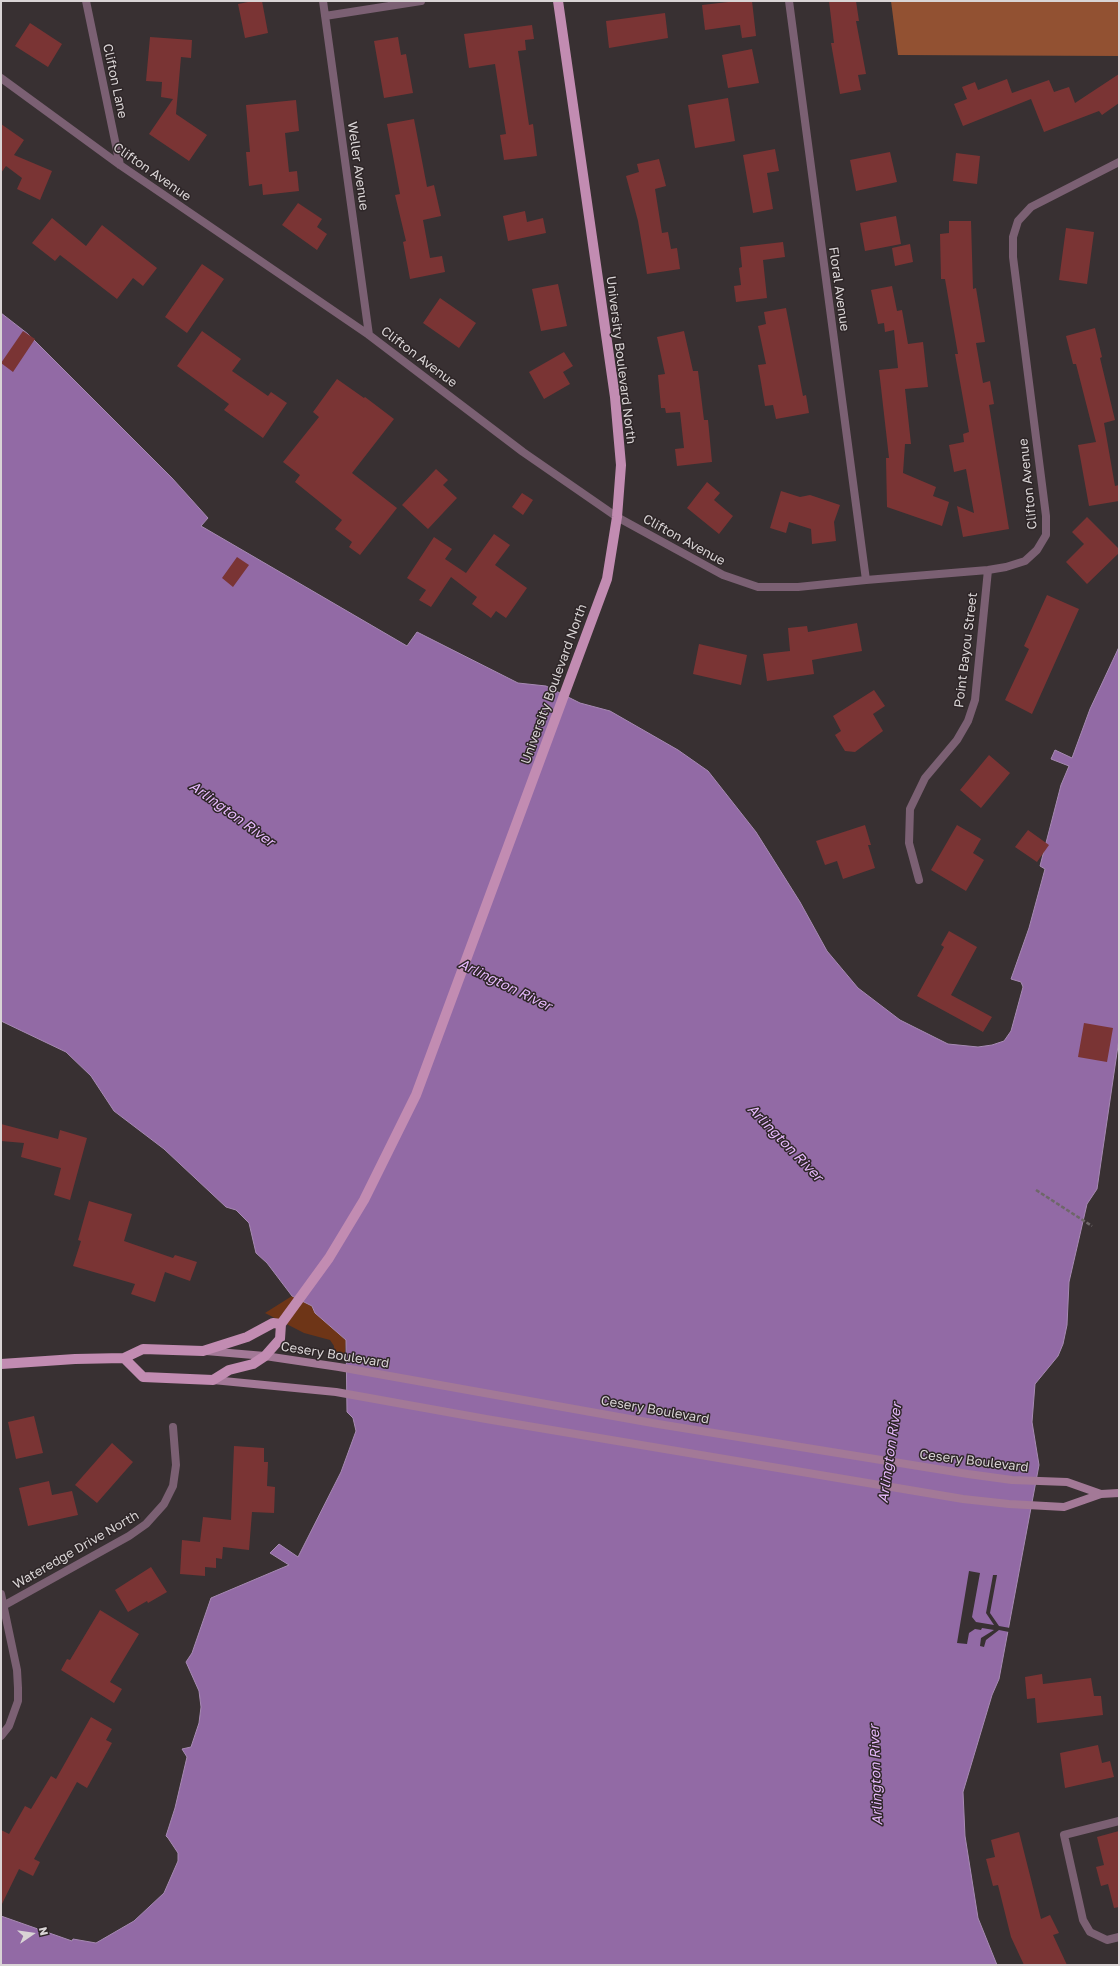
<!DOCTYPE html>
<html>
<head>
<meta charset="utf-8">
<style>
  body { margin:0 }
  #map { position:relative; width:1120px; height:1966px; overflow:hidden; background:#383032; font-family:"Golos Text",sans-serif }
  canvas { display:block }
  .frame { position:absolute; inset:0; border:2px solid #d9d4d5; pointer-events:none }
  .north { position:absolute; left:12px; top:1914px; width:40px; height:40px; -webkit-text-stroke:3px #2e2628; paint-order:stroke; rotate:77deg; font-size:11px; font-weight:700; line-height:16px; text-align:center; color:#d9d4d5 }
  .north::after { content:''; display:block; margin:auto; width:14px; height:18px; background:#d9d4d5; clip-path:polygon(50% 0,100% 100%,50% 72%,0 100%) }
</style>
</head>
<body>
<div id="map">
<canvas width="1120" height="1966"></canvas>
<div class="frame"></div>
<div class="north">N</div>
</div>
<script>
const ctx = document.querySelector('canvas').getContext('2d');
ctx.lineJoin = 'round';
function paint(path, color) { ctx.fillStyle = color; ctx.fill(path, 'evenodd'); }
const shape = rows => new Path2D(rows.map(r => 'M' + r).join(''));
function stroke(path, color, width, dash) { ctx.strokeStyle = color; ctx.lineWidth = width; ctx.lineCap = dash ? 'butt' : 'round'; ctx.setLineDash(dash || []); ctx.stroke(path); }
function drawText(font, color, halo, rows, align = 'center') {
  ctx.font = font + ' "Golos Text",sans-serif'; ctx.lineWidth = 3; ctx.setLineDash([]); ctx.textBaseline = 'middle'; ctx.strokeStyle = halo; ctx.fillStyle = color; for (const [text, x, y, turn = 0] of rows) {
    ctx.save(); ctx.translate(x, y); ctx.rotate((+turn || 0) * Math.PI / 180); ctx.textAlign = isNaN(turn) ? turn : align; if (halo) ctx.strokeText(text, 0, 0); ctx.fillText(text, 0, 0); ctx.restore();
  }
}
paint(shape([
  [292,1296,312,1306,316,1313,346,1340,345,1355,334,1352,334,1346,330,1340,304,1333,265,1313]
]), '#6e3517');
paint(shape([
  [891,1,1119,1,1119,56,898,55]
]), '#925132');
const water = shape([
  [1,313,28,334,172,478,208,518,201,526,407,646,417,632,518,683,546,686,580,703,610,711,678,750,708,771,756,832,800,902,827,951,858,988,900,1020,948,1044,978,1047,992,1045,1004,1041,1011,1031,1023,987,1021,982,1011,979,1029,928,1045,869,1040,866,1061,785,1069,766,1051,759,1055,750,1072,758,1090,709,1119,647,1119,1039,1097,1189,1087,1204,1069,1282,1067,1325,1063,1344,1058,1356,1035,1384,1032,1422,1039,1465,999,1679,992,1695,963,1792,965,1836,978,1918,997,1965,1,1965,1,1916,72,1941,73,1939,96,1943,134,1921,164,1893,178,1861,178,1853,168,1838,166,1836,175,1808,187,1757,182,1749,191,1747,199,1723,201,1707,199,1691,186,1662,192,1653,211,1598,289,1565,270,1553,279,1544,298,1557,341,1472,356,1431,353,1418,347,1412,346,1340,315,1313,312,1306,292,1296,267,1263,256,1253,249,1223,236,1210,226,1207,164,1149,114,1111,91,1076,66,1052,1,1021,1,313]
]);
paint(water, '#926aa5');
stroke(water, '#a78ab3', 1);
paint(shape([
  [969,1571,980,1573,972,1617,976,1622,994,1625,986,1613,993,1575,997,1575,990,1613,999,1626,1010,1628,1009,1632,999,1630,986,1640,984,1647,980,1646,981,1638,994,1630,982,1628,981,1630,975,1629,969,1633,967,1644,957,1643]
]), '#383032');
paint(shape([
  [253,1,262,1,268,33,245,38,238,4],
  [737,1,752,1,756,36,742,38,740,25,705,30,702,5],
  [829,1,856,1,859,21,856,21,866,74,858,75,861,90,840,94,831,43,834,43],
  [665,13,668,38,609,48,606,21],
  [30,23,62,44,48,67,15,46],
  [532,25,534,39,525,40,526,50,518,51,529,125,533,124,537,156,504,160,500,135,506,134,495,64,469,68,464,34],
  [150,37,192,40,191,58,181,57,176,114,207,135,189,161,149,134,173,99,161,97,162,82,146,81],
  [398,37,401,55,406,54,413,93,384,98,374,41],
  [752,49,759,83,728,88,722,55],
  [1119,74,1119,103,1102,115,1099,111,1044,132,1031,99,963,126,954,104,967,99,962,87,975,82,978,90,1007,79,1012,93,1049,80,1054,92,1069,87,1075,103],
  [728,98,735,141,695,148,688,105],
  [296,100,299,131,285,133,289,172,297,171,299,191,263,195,262,184,249,186,246,152,250,152,246,105],
  [414,119,427,187,434,185,441,216,423,220,430,258,442,256,445,272,410,279,403,242,406,241,395,195,400,194,387,124],
  [1,124,24,140,14,155,52,171,40,200,17,189,22,178,6,166,1,173],
  [775,149,779,171,767,173,773,209,753,213,743,155],
  [890,152,897,182,856,191,850,160],
  [956,153,980,156,977,184,953,181],
  [659,159,666,186,655,189,662,233,668,232,671,249,677,248,680,269,647,274,638,221,626,176,639,172,637,164],
  [298,203,322,219,317,227,327,234,317,250,282,225],
  [525,211,527,222,543,218,546,233,508,241,503,216],
  [896,216,901,244,865,251,860,223],
  [52,218,86,246,102,225,157,268,143,286,133,278,117,299,60,255,55,261,32,243],
  [949,221,971,221,973,289,976,288,985,342,976,343,983,383,990,381,994,404,989,405,1009,529,963,537,957,506,974,513,966,469,954,472,949,445,964,442,963,434,969,432,955,354,958,354,945,279,941,279,940,234,949,233],
  [1066,228,1094,232,1087,284,1059,280],
  [783,242,785,257,763,260,767,298,736,302,734,286,741,285,739,268,742,267,740,247],
  [910,244,913,262,895,266,892,248],
  [202,264,224,279,187,333,165,317],
  [558,284,567,326,541,331,532,289],
  [892,286,897,311,902,310,908,344,923,342,928,387,905,389,911,444,905,444,903,473,936,487,933,496,949,502,942,526,887,507,886,458,889,458,879,370,898,368,894,330,885,332,884,323,878,324,871,290],
  [440,298,476,323,459,348,423,323],
  [786,308,803,396,806,395,809,413,776,419,773,405,765,406,758,365,766,364,758,326,766,324,764,312],
  [1095,328,1102,357,1100,358,1115,420,1104,423,1115,486,1119,485,1119,501,1089,506,1078,445,1096,442,1076,364,1073,364,1066,336],
  [23,331,35,339,13,372,1,363],
  [202,331,241,359,232,371,268,396,271,392,287,403,263,438,224,410,229,404,177,366],
  [684,331,693,371,698,371,704,420,708,420,712,462,677,466,675,449,684,448,680,412,666,413,665,408,661,408,658,375,665,374,657,337],
  [564,352,573,366,563,372,570,384,544,399,529,372],
  [337,379,364,398,365,397,394,419,352,473,397,508,360,555,349,547,352,542,335,529,342,520,295,482,300,475,283,462,319,417,313,412],
  [436,469,448,480,443,485,457,498,428,529,402,505],
  [707,482,720,493,714,500,733,516,719,534,687,508],
  [781,491,800,497,810,495,840,505,834,522,836,541,812,544,811,529,789,522,786,533,770,528],
  [522,493,533,500,523,515,512,507],
  [1087,517,1119,549,1119,553,1087,584,1066,562,1084,544,1072,532],
  [494,534,510,545,495,565,527,588,506,618,496,611,491,618,472,604,477,597,451,577,431,607,419,600,426,590,407,578,434,537,452,549,445,559,466,573],
  [237,557,249,565,233,587,222,578],
  [1047,595,1079,609,1032,714,1005,700,1029,649,1024,646],
  [857,623,862,651,812,660,814,674,767,681,763,654,790,651,788,628,807,626,808,632],
  [699,644,747,655,741,685,693,674],
  [874,690,885,706,873,714,883,731,855,752,845,751,835,735,841,731,833,716],
  [989,755,1010,773,981,808,960,790],
  [865,825,871,845,868,845,875,868,843,879,837,861,825,865,816,841],
  [957,825,981,839,973,853,984,860,966,891,931,870],
  [1028,830,1049,845,1037,862,1015,847],
  [949,931,977,947,951,995,992,1017,983,1032,917,996,944,947,941,945],
  [1084,1023,1113,1028,1107,1062,1078,1057],
  [1,1124,58,1139,60,1130,87,1138,70,1200,54,1195,61,1168,21,1157,24,1143,1,1141],
  [89,1201,132,1214,124,1241,173,1258,175,1255,197,1262,190,1281,165,1272,155,1302,131,1294,135,1284,73,1266,81,1241,78,1240],
  [34,1416,43,1453,16,1459,8,1422],
  [112,1443,133,1462,97,1503,75,1485],
  [234,1446,264,1448,264,1462,268,1462,267,1486,275,1487,274,1513,252,1512,249,1550,223,1547,222,1559,216,1558,216,1568,205,1567,205,1576,180,1574,182,1540,200,1542,203,1517,231,1520],
  [49,1481,52,1495,72,1491,78,1515,28,1526,19,1488],
  [151,1567,167,1592,148,1603,147,1601,128,1612,115,1590],
  [100,1610,139,1634,110,1682,122,1689,114,1703,61,1670,67,1659,70,1660],
  [1042,1674,1043,1684,1091,1678,1094,1696,1101,1696,1103,1715,1037,1723,1035,1698,1027,1699,1025,1677],
  [91,1717,112,1729,106,1740,112,1743,87,1788,77,1782,34,1859,40,1862,33,1876,19,1869,1,1906,1,1830,9,1834,25,1806,31,1809,51,1776,56,1779],
  [1098,1745,1102,1763,1110,1761,1114,1777,1065,1788,1060,1753],
  [1119,1831,1119,1907,1114,1908,1108,1884,1101,1886,1096,1867,1104,1865,1097,1837],
  [1019,1832,1041,1919,1050,1915,1059,1933,1053,1935,1067,1965,1024,1965,1011,1937,998,1885,993,1886,986,1859,995,1857,991,1840]
]), '#7a3434');
stroke(shape([
  [1036,1190,1092,1226]
]), '#6e6769', 2.5, [4, 2]);
stroke(shape([
  [86,1,120,165],
  [323,1,369,335],
  [789,1,866,580],
  [325,16,421,1],
  [1,78,120,165,369,335,523,452,617,517,723,575,758,587,798,587,866,580,988,570,1006,567,1025,561,1037,550,1046,535,1046,516,1013,257,1013,237,1018,221,1031,207,1119,162],
  [919,880,909,843,910,809,925,778,957,740,968,721,975,700,988,570],
  [1,1594,17,1670,18,1688,18,1701,9,1726,1,1736],
  [3,1606,129,1536,146,1524,164,1504,173,1486,176,1465,173,1427],
  [1119,1821,1064,1835,1083,1920,1090,1932,1107,1940,1119,1937]
]), '#7b6073', 8);
stroke(shape([
  [206,1351,265,1356,339,1367,658,1424,968,1474,1012,1480,1067,1482,1101,1494],
  [213,1380,336,1392,486,1419,963,1499,1009,1504,1064,1507,1101,1494,1119,1493]
]), '#a37997', 8);
stroke(shape([
  [124,1358,143,1377,213,1380,229,1370,253,1364,265,1356,280,1339,281,1324,329,1258,364,1200,416,1095,607,579,617,517,621,465,615,397,558,1],
  [1,1364,75,1359,124,1358,143,1349,203,1351,247,1337,273,1323,281,1324]
]), '#c28cb2', 10);
drawText('13px', '#d9d4d5', '#2e2628', [
  ["Clifton Lane",115,81,78],
  ["Weller Avenue",358,166,82],
  ["Clifton Avenue",152,172,35],
  ["Floral Avenue",839,289,82],
  ["Clifton Avenue",419,357,37],
  ["University Boulevard North",621,360,83],
  ["Clifton Avenue",1028,484,-96],
  ["Clifton Avenue",684,540,29],
  ["Point Bayou Street",966,650,-83],
  ["University Boulevard North",554,684,-70],
  ["Cesery Boulevard",335,1355,9],
  ["Cesery Boulevard",655,1410,10],
  ["Cesery Boulevard",974,1461,7],
  ["Wateredge Drive North",76,1550,-30]
]);
drawText('italic 14px', '#e6b9fb', '#2e2628', [
  ["Arlington River",232,814,36],
  ["Arlington River",505,985,26],
  ["Arlington River",785,1143,46],
  ["Arlington River",890,1453,-82],
  ["Arlington River",876,1775,-92]
]);
</script>
</body>
</html>
